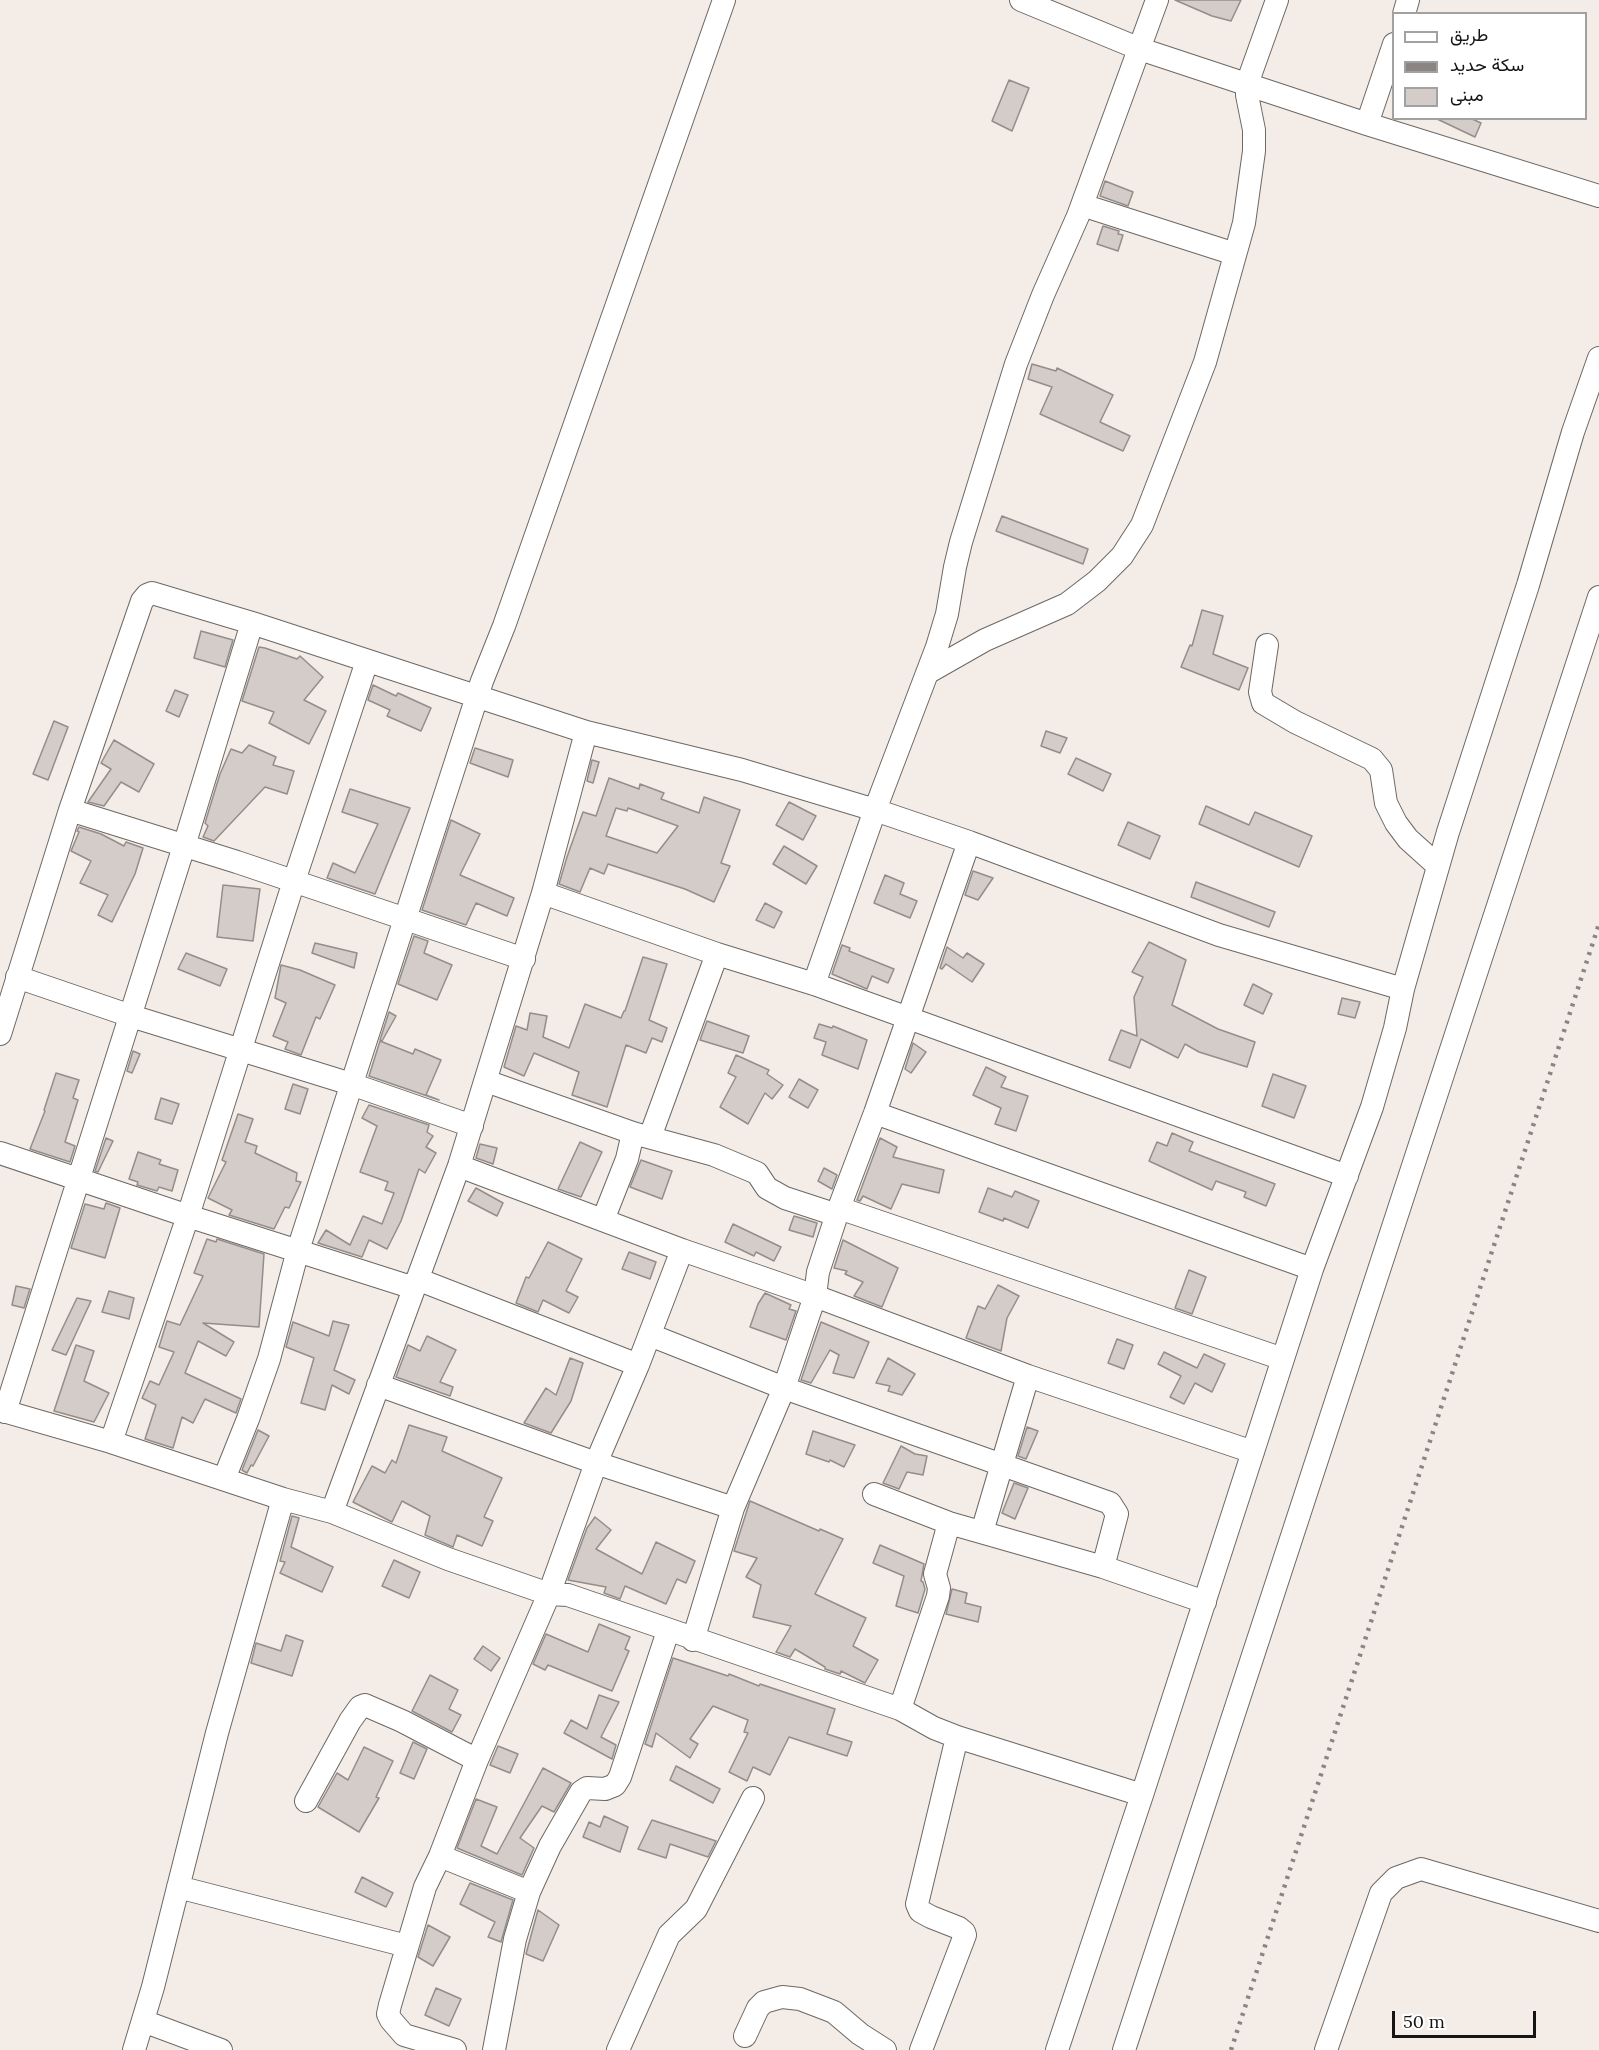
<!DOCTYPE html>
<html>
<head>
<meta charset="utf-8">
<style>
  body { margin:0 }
  #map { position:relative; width:1599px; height:2050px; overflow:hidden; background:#f3ece7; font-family:Lora,Vazirmatn,serif }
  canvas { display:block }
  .legend { position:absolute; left:1392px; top:12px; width:195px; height:108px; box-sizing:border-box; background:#fff; border:2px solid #a2a1a1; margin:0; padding:8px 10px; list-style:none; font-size:18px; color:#171514 }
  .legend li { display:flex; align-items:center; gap:12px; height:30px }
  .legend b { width:30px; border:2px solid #a2a1a1 }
  .scale { position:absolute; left:1392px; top:2011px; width:144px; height:27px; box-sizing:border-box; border:3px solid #171514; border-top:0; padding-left:8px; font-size:18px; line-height:21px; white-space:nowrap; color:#171514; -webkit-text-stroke:4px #fff; paint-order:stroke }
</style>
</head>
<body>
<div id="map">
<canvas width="1599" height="2050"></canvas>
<ul class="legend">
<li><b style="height:8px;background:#fff"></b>طريق</li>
<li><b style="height:8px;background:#8a8582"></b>سكة حديد</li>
<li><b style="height:16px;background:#d3ccc8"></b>مبنى</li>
</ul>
<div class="scale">50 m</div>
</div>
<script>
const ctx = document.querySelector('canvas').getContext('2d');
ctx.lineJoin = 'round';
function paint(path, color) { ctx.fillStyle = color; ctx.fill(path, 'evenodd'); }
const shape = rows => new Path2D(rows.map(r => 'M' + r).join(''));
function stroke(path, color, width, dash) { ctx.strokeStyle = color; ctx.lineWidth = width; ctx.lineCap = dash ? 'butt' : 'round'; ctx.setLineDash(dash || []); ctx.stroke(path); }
const building = shape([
  [1175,0,1241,0,1231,21,1212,16,1175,0],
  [1009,80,1029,88,1012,131,992,121,1009,80],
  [1435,118,1470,118,1481,123,1475,137,1435,118],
  [1105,181,1133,192,1128,206,1100,196,1105,181],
  [1103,226,1119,231,1118,234,1123,235,1118,251,1097,244,1103,226],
  [1032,364,1056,371,1057,368,1113,395,1100,422,1130,436,1123,451,1040,414,1052,387,1028,379,1032,364],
  [1002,516,1088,549,1083,564,996,531,1002,516],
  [1202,610,1223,616,1213,654,1248,668,1239,690,1181,667,1190,645,1192,646,1202,610],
  [201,631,233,640,225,667,194,658,201,631],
  [259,647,265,648,297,659,300,656,323,677,304,700,326,711,309,744,269,723,274,712,242,701,259,647],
  [373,685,396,696,398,693,431,708,421,731,387,716,390,710,368,700,373,685],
  [175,690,188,695,179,717,166,711,175,690],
  [54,721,68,727,48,780,33,774,54,721],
  [1046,731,1067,738,1060,753,1041,746,1046,731],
  [114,740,154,764,139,792,121,782,104,806,88,802,111,769,101,763,114,740],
  [249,745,276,757,273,765,294,771,287,794,265,787,214,841,203,837,208,826,205,823,220,774,231,749,242,753,249,745],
  [475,748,513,760,508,777,470,763,475,748],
  [1076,758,1111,774,1103,791,1068,774,1076,758],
  [592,760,599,762,593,783,587,781,592,760],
  [609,778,639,789,640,784,664,793,661,799,699,813,704,797,740,810,721,863,730,866,714,902,685,889,608,864,604,874,590,868,580,892,559,884,567,857,583,812,596,816,609,778],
  [616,808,627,811,628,808,678,826,657,853,606,836,616,808],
  [350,789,410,808,375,894,327,878,333,863,355,873,378,824,342,812,350,789],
  [789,802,816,816,803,840,776,825,789,802],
  [1206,806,1249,825,1255,812,1312,836,1299,867,1199,824,1206,806],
  [451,820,480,834,460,875,514,898,507,916,476,903,466,925,422,910,451,820],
  [1128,822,1160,836,1150,859,1118,845,1128,822],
  [79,827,101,834,124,846,126,842,143,848,135,874,112,922,98,915,108,895,80,883,91,861,71,851,79,832,77,831,79,827],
  [784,846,817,866,806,884,773,864,784,846],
  [973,871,993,878,978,900,965,895,973,871],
  [885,875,904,883,900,894,917,901,910,918,874,903,885,875],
  [1196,882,1275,912,1269,927,1191,897,1196,882],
  [223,885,260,889,253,941,217,937,223,885],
  [765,903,782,912,774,928,756,920,765,903],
  [414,936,428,941,424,953,452,965,437,1000,398,984,414,936],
  [1149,942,1186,960,1172,1005,1218,1029,1255,1042,1247,1067,1199,1052,1185,1044,1178,1058,1141,1039,1130,1068,1109,1060,1121,1030,1137,1036,1134,997,1143,977,1132,972,1149,942],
  [315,943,357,953,354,968,312,953,315,943],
  [842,945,850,948,849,951,894,969,888,983,872,976,867,989,832,974,842,945],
  [947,947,963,958,967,953,984,964,972,982,946,964,942,969,940,968,947,947],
  [186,953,227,969,220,986,178,969,186,953],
  [643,957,667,964,649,1020,667,1028,662,1042,652,1038,646,1053,626,1045,607,1107,572,1095,579,1072,534,1053,524,1076,504,1067,516,1026,527,1030,530,1013,547,1016,543,1037,569,1048,585,1004,621,1018,624,1011,625,1011,643,957],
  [281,965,300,970,335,985,320,1019,316,1017,301,1055,285,1049,288,1042,273,1036,286,1003,275,998,281,965],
  [1253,984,1272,994,1263,1014,1244,1005,1253,984],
  [1342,998,1360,1002,1355,1018,1338,1014,1342,998],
  [389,1012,396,1016,382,1041,380,1040,389,1012],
  [707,1021,749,1036,743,1053,700,1040,707,1021],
  [819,1024,832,1028,833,1026,867,1040,858,1069,822,1055,826,1042,814,1038,819,1024],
  [380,1041,413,1054,415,1049,441,1060,426,1095,439,1100,369,1076,380,1041],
  [913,1043,926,1052,911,1073,905,1069,913,1043],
  [133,1051,140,1054,132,1073,127,1071,133,1051],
  [736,1055,769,1070,767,1074,783,1085,772,1099,765,1093,748,1124,720,1107,736,1077,728,1073,736,1055],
  [986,1067,1006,1077,1001,1087,1028,1096,1016,1131,995,1124,1001,1108,973,1095,986,1067],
  [56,1073,79,1080,73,1098,78,1100,65,1142,75,1146,70,1162,30,1149,45,1111,44,1110,56,1073],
  [1273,1074,1306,1086,1294,1118,1262,1106,1273,1074],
  [799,1079,818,1090,808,1108,789,1097,799,1079],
  [293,1084,308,1089,300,1114,285,1109,293,1084],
  [161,1098,179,1104,172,1124,155,1119,161,1098],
  [369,1105,429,1125,427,1132,433,1136,426,1147,436,1153,425,1173,419,1169,401,1221,387,1249,369,1240,362,1257,318,1243,326,1230,350,1245,363,1216,382,1224,394,1193,385,1190,388,1182,360,1172,377,1126,362,1118,369,1105],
  [238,1114,253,1119,245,1142,257,1146,255,1153,297,1173,296,1181,301,1182,289,1208,285,1207,274,1229,229,1215,232,1210,208,1198,226,1162,222,1160,238,1114],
  [1172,1133,1193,1142,1189,1151,1275,1184,1266,1206,1244,1197,1246,1192,1216,1181,1212,1190,1149,1161,1157,1142,1167,1146,1172,1133],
  [106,1138,113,1141,98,1172,95,1171,106,1138],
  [880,1138,897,1147,893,1157,944,1170,939,1193,902,1184,891,1209,863,1196,860,1201,857,1200,880,1138],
  [580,1142,602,1152,581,1197,558,1189,580,1142],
  [480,1144,497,1148,493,1164,476,1158,480,1144],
  [138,1152,161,1160,159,1164,178,1170,172,1191,159,1187,157,1191,137,1185,138,1182,129,1179,138,1152],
  [641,1160,672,1171,662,1199,630,1187,641,1160],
  [824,1168,837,1175,832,1189,818,1181,824,1168],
  [476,1188,503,1203,497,1216,468,1201,476,1188],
  [988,1188,1012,1197,1015,1191,1039,1201,1028,1228,1004,1218,1003,1221,979,1212,988,1188],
  [106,1203,120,1208,105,1258,71,1248,85,1204,104,1209,106,1203],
  [794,1216,817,1223,813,1237,789,1230,794,1216],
  [733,1224,781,1247,774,1261,756,1252,754,1256,725,1242,733,1224],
  [207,1239,216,1242,217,1239,264,1254,259,1327,203,1323,234,1342,226,1356,198,1341,185,1373,241,1399,236,1413,205,1399,193,1423,182,1417,173,1448,145,1439,156,1405,142,1398,150,1381,159,1385,174,1352,159,1347,167,1321,180,1325,203,1276,194,1273,207,1239],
  [843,1240,898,1268,882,1307,854,1296,863,1282,845,1274,847,1271,834,1268,843,1240],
  [548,1242,582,1259,566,1291,578,1297,569,1313,543,1300,538,1312,516,1303,526,1277,529,1278,548,1242],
  [629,1252,656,1262,650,1279,622,1269,629,1252],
  [1189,1270,1206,1277,1192,1314,1175,1308,1189,1270],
  [998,1285,1019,1296,1007,1318,1001,1351,966,1338,978,1306,985,1309,998,1285],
  [16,1286,30,1289,24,1308,12,1305,16,1286],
  [109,1291,134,1298,129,1319,102,1312,109,1291],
  [765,1293,791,1305,789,1309,796,1311,786,1340,750,1327,758,1304,765,1293],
  [77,1298,91,1301,66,1355,52,1350,77,1298],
  [333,1321,349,1325,334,1370,355,1380,349,1394,332,1385,325,1410,301,1403,314,1358,286,1347,293,1322,329,1336,333,1321],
  [821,1322,869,1342,854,1378,833,1373,839,1355,830,1350,811,1383,801,1380,821,1322],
  [427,1336,456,1350,440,1382,453,1387,450,1396,396,1377,408,1345,420,1351,427,1336],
  [1117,1339,1133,1345,1124,1369,1108,1363,1117,1339],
  [76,1345,94,1351,84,1381,109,1393,94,1422,54,1411,76,1345],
  [1164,1352,1197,1368,1204,1354,1225,1364,1212,1392,1195,1383,1184,1404,1170,1397,1181,1376,1158,1364,1164,1352],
  [570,1358,583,1363,571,1401,551,1433,524,1423,546,1388,556,1395,570,1358],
  [888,1358,915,1374,902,1395,888,1391,890,1386,876,1383,888,1358],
  [409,1425,447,1437,442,1451,502,1478,484,1517,493,1521,482,1546,457,1535,453,1547,425,1535,430,1516,402,1501,392,1522,353,1502,372,1466,385,1473,392,1460,396,1463,409,1425],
  [1027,1427,1038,1431,1026,1459,1018,1456,1027,1427],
  [258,1430,269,1436,253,1466,251,1465,247,1473,242,1470,258,1430],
  [813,1431,855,1445,844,1467,830,1460,829,1462,806,1454,813,1431],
  [901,1446,915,1454,927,1456,923,1475,907,1472,899,1489,883,1483,901,1446],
  [1014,1483,1028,1488,1015,1519,1002,1513,1014,1483],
  [750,1501,819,1531,820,1529,843,1539,815,1594,866,1618,853,1646,878,1660,865,1683,841,1671,840,1674,825,1669,825,1667,795,1649,790,1657,776,1652,791,1626,753,1617,761,1585,746,1577,757,1558,734,1551,750,1501],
  [292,1516,299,1518,291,1547,333,1567,322,1592,280,1573,285,1562,280,1561,292,1516],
  [595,1517,611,1530,596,1549,642,1574,656,1542,695,1561,686,1583,677,1579,666,1604,625,1586,620,1599,604,1593,606,1587,568,1580,587,1528,595,1517],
  [880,1545,924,1564,921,1581,923,1582,925,1589,918,1613,896,1606,904,1576,873,1563,880,1545],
  [394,1560,420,1572,409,1598,382,1586,394,1560],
  [952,1589,967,1593,965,1603,981,1607,978,1622,946,1614,952,1589],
  [599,1624,630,1637,625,1649,629,1651,612,1691,548,1665,545,1670,533,1664,546,1634,588,1652,599,1624],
  [286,1635,303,1641,292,1676,251,1663,256,1643,281,1651,286,1635],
  [483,1646,500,1658,491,1671,474,1659,483,1646],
  [673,1658,728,1676,729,1674,759,1686,760,1684,835,1709,827,1734,852,1742,847,1756,789,1737,770,1775,753,1767,747,1781,729,1772,748,1733,744,1732,748,1720,713,1706,690,1739,698,1744,690,1758,656,1733,652,1747,645,1744,673,1658],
  [430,1675,458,1690,449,1709,461,1715,452,1732,412,1711,430,1675],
  [599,1695,619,1702,601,1737,616,1745,612,1759,564,1733,571,1720,587,1729,599,1695],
  [413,1742,427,1749,414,1779,400,1773,413,1742],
  [498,1746,518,1754,510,1773,490,1765,498,1746],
  [364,1747,393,1761,376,1797,379,1798,359,1832,318,1807,337,1773,348,1780,364,1747],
  [676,1766,720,1789,713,1803,670,1780,676,1766],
  [543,1768,571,1783,554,1812,542,1806,520,1838,534,1848,522,1875,457,1848,476,1799,497,1807,481,1846,497,1854,543,1768],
  [604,1816,628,1827,620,1852,583,1837,589,1822,600,1827,604,1816],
  [652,1820,716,1841,708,1857,670,1844,666,1858,638,1849,652,1820],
  [362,1877,393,1893,386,1907,355,1892,362,1877],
  [470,1883,513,1900,501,1942,488,1937,495,1922,460,1904,470,1883],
  [538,1910,559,1925,543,1961,526,1954,538,1910],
  [428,1925,450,1937,433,1966,418,1957,428,1925],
  [436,1988,461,1999,449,2026,425,2015,436,1988]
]);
paint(building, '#d3ccc8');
stroke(building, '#948d8a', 1.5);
const minor = shape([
  [1021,0,1140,49,1367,124,1599,196],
  [1404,14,1408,0],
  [1367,124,1394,44],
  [1082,205,1235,254],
  [1267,645,1260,692,1263,703,1295,722,1372,759,1381,770,1386,803,1396,823,1408,839,1438,866],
  [927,673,985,640,1067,604,1097,581,1122,556,1142,525,1205,362,1244,223,1254,151,1254,130,1247,95,1247,84,1277,0],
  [70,810,237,862,524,959],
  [543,893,717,954,814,984,1347,1176],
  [17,977,131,1016,351,1084,472,1126],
  [814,984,875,810,937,647,947,614,955,567,961,542,1016,364,1043,295,1078,216,1157,0],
  [0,1034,70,810,142,601,147,595,152,593,252,623,586,732,742,770,875,810,969,842,1219,935,1403,989],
  [486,1081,633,1133,714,1155,757,1173,767,1188,785,1198,837,1215],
  [875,1113,1312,1269],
  [650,1137,717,954],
  [0,1153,188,1216,414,1288],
  [459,1166,682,1250,815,1296,1028,1376,1253,1452],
  [839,1208,1283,1359],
  [603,1220,627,1159,633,1133],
  [417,1279,638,1365],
  [650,1335,784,1388,1110,1503,1117,1514,1103,1567],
  [378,1385,596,1463,733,1508],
  [0,1410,111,1442,283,1499,332,1512,448,1559,549,1594,568,1595,900,1709,934,1728,957,1737,1142,1795],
  [5,1412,184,846,252,623],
  [111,1442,188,1216,294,881,367,661],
  [224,1479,248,1419,269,1359,298,1250,482,681,504,626,724,0],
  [874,1494,949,1523,1103,1567,1205,1602],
  [332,1512,459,1166,543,893,586,732],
  [982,1532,1028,1376],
  [693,1640,733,1508,784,1388,815,1296,818,1272,839,1208,875,1113,969,842],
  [900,1709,938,1596,939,1588,935,1574,949,1523],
  [306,1801,350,1721,360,1707,365,1705,402,1721,477,1760],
  [440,1856,529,1892],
  [178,1887,407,1946],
  [143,2021,221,2050],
  [745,2036,758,2008,764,2002,782,1997,800,1999,834,2012,860,2034,885,2050],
  [134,2050,153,1987,217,1733,283,1499],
  [455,2050,404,2035,391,2020,388,2014,390,2005,425,1887,440,1856,477,1760,549,1594,596,1463,638,1365,682,1250],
  [494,2050,515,1939,529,1892,550,1846,581,1792,587,1788,605,1789,615,1785,620,1777,668,1631],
  [618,2050,669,1935,696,1909,753,1798],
  [921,2050,965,1935,964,1932,959,1928,931,1917,920,1911,917,1904,957,1737],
  [1057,2050,1142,1795,1312,1269,1372,1107,1395,1028,1403,989,1448,832,1528,585,1573,432,1599,358],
  [1124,2050,1599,597],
  [1326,2050,1381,1893,1396,1878,1421,1869,1599,1921]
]);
stroke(minor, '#6d6864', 24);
stroke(minor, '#fff', 22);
stroke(shape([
  [1231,2050,1599,924]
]), '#8a8582', 4.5, [3, 6]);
</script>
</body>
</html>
